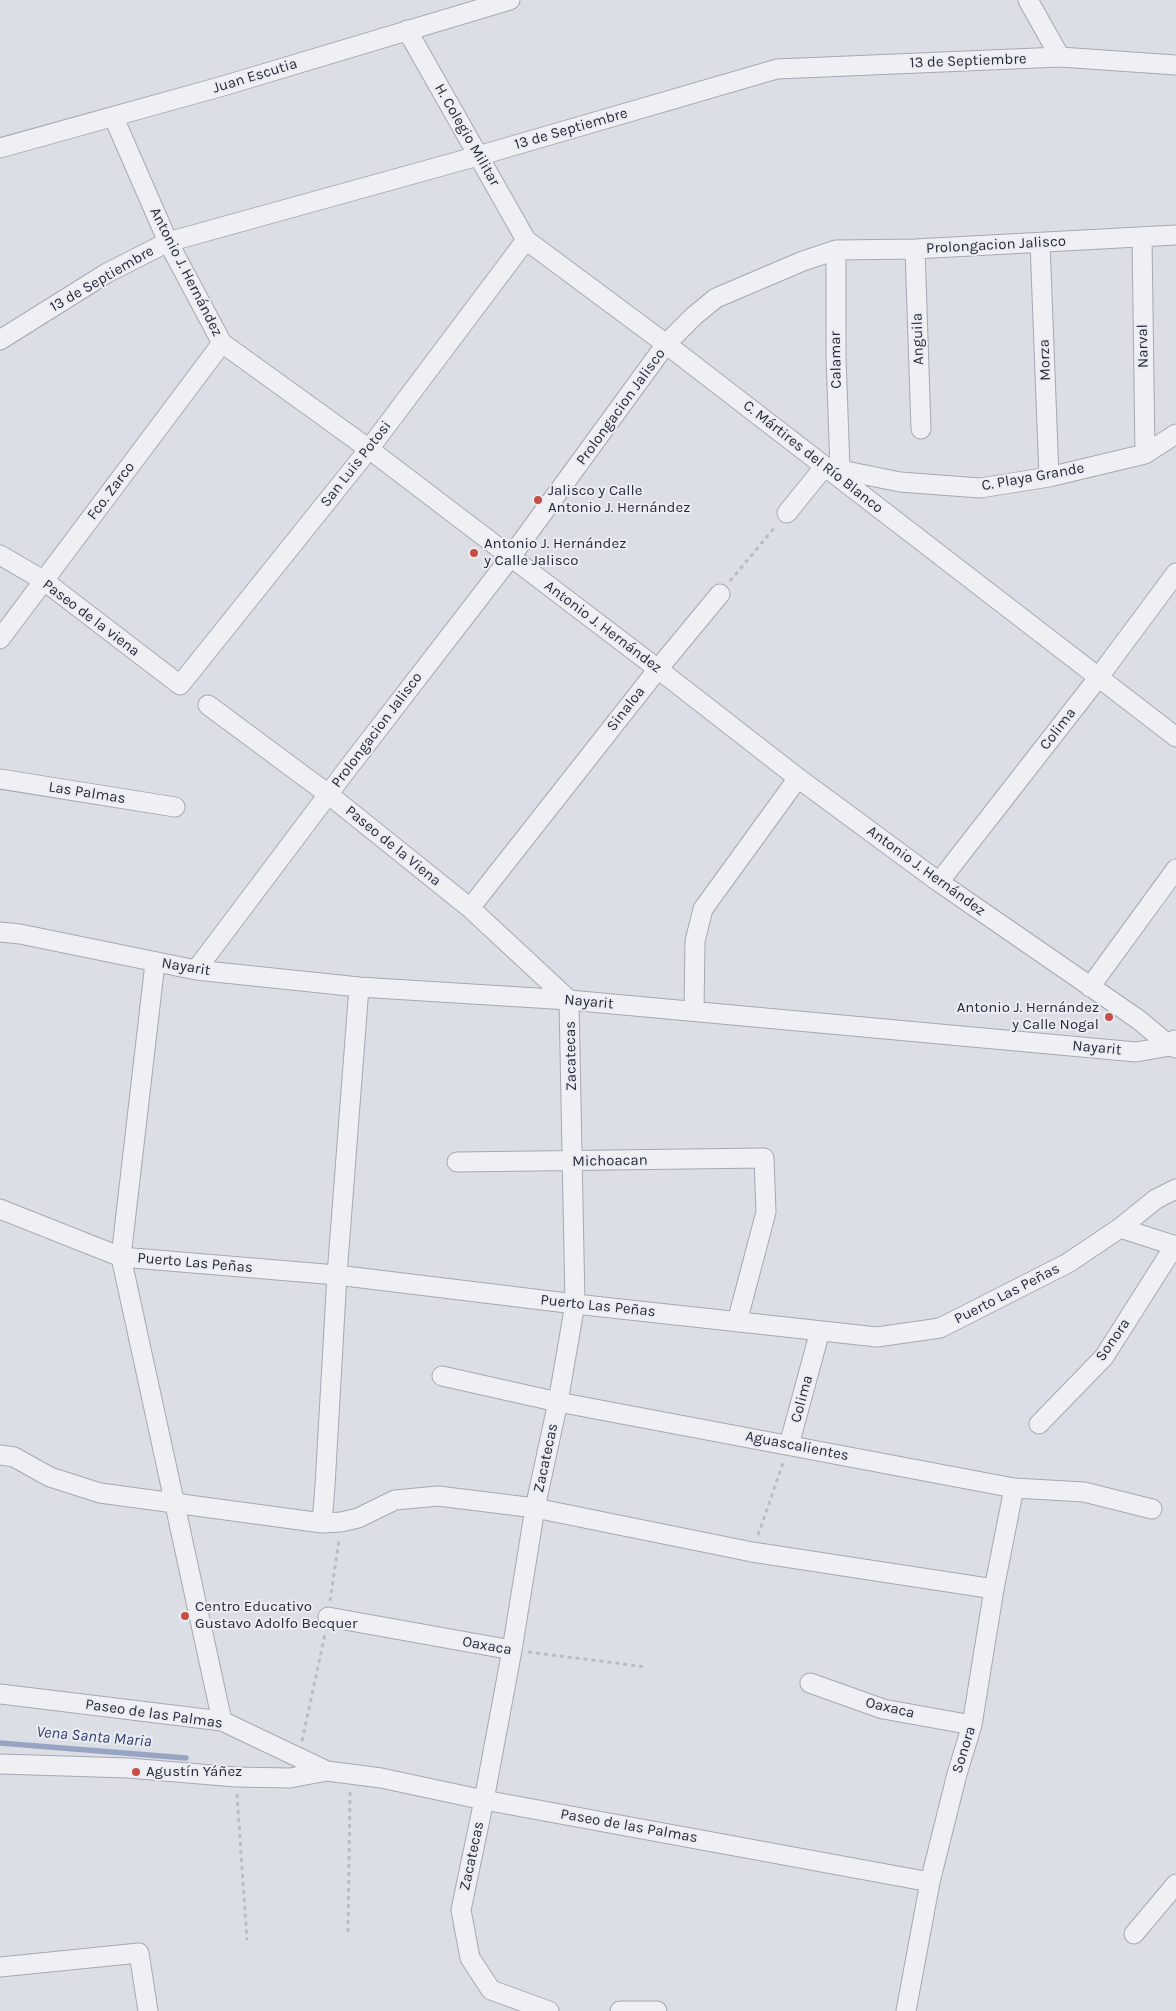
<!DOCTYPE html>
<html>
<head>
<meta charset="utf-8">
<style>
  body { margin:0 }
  canvas { display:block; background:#dcdee6 }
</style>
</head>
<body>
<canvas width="1176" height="2011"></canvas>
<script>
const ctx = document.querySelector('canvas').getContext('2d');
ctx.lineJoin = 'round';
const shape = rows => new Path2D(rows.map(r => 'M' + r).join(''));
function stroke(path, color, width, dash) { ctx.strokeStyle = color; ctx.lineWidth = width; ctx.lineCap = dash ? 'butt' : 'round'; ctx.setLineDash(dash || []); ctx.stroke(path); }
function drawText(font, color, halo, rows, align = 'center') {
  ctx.font = font + ' Karla,sans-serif'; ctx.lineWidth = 4; ctx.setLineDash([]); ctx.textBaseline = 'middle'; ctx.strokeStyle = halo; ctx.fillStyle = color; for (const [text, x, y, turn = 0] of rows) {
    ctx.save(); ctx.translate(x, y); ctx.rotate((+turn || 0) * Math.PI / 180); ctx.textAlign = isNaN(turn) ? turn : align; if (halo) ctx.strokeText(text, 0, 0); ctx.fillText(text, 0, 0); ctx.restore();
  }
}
stroke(shape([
  [0,1743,186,1758]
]), '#98a4c4', 5.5);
const minor = shape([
  [1028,0,1060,57],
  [407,30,526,240,666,344,1176,737],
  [114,118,168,242,222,343,369,449,658,669,798,778,939,882,1139,1020,1170,1046,1176,1048],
  [0,148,223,86,510,0],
  [1142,237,1145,454],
  [1040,243,1049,477],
  [915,249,921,429],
  [836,250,836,357,840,469],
  [0,340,107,273,168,242,478,156,777,69,1060,57,1176,65],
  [831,468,900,482,980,488,1049,477,1145,454,1176,434],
  [787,513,825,466],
  [0,555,43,580,180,685,369,449,526,240],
  [0,639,222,343],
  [208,705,328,794,470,908,569,1000,575,1304,558,1402,535,1508,512,1650,484,1800,461,1910,470,1958,491,1990,549,2011],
  [0,779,175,807],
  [939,882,1098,678,1176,573],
  [470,908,658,669,720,594],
  [0,932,20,934,196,970,359,987,569,1000,1136,1052,1170,1046,1174,1040],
  [155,963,121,1257,222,1721],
  [196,970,345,772,510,558,666,344,694,316,716,298,803,261,836,250,915,249,1176,235],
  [1090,987,1176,869],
  [694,1011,695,941,703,909,798,778],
  [457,1162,764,1158,766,1212,737,1322],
  [0,1209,121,1257,337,1275,575,1304,877,1337,940,1328,1068,1263,1120,1228,1156,1199,1176,1189],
  [1120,1228,1176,1246],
  [442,1376,558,1402,1014,1488,1084,1492,1152,1509],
  [1039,1424,1104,1357,1175,1245],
  [789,1445,820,1331],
  [0,1455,14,1457,50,1477,100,1493,322,1523,325,1486,337,1275,359,987],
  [322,1523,341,1522,358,1518,395,1500,438,1496,535,1508,752,1552,994,1589],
  [328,1617,512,1650],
  [810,1683,883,1709,972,1725],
  [0,1694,222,1721,327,1771],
  [0,1764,128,1768,236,1777,290,1778,327,1771,350,1774,381,1778,484,1800,930,1882],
  [1134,1934,1176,1884],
  [0,1967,139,1953,148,2011],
  [620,2011,657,2011],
  [906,2011,930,1882,957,1774,972,1725,994,1589,1014,1488]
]);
stroke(minor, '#a6a8b3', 21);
stroke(shape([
  [730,581,775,527],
  [758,1535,783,1463],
  [330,1601,339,1540],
  [528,1652,647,1667],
  [302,1741,325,1634],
  [237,1794,247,1940],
  [348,1932,350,1792]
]), '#bbbcc4', 3, [4, 4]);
stroke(minor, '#efeff4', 19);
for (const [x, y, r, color] of [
  [538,500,5,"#c64e45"],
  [474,553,5,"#c64e45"],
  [1109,1017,5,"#c64e45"],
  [185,1616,5,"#c64e45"],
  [136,1772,5,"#c64e45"]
]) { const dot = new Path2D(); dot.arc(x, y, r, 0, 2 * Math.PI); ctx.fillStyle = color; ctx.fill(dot); stroke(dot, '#ebedf3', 2); }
drawText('15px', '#272a3b', '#ebedf3', [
  ["13 de Septiembre",968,61,-2],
  ["Juan Escutia",255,76,-17],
  ["13 de Septiembre",571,129,-16],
  ["H. Colegio Militar",467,135,60],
  ["Prolongacion Jalisco",996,245,-3],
  ["Antonio J. Hernández",186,272,63],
  ["13 de Septiembre",102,279,-30],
  ["Anguila",918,339,-92],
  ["Narval",1143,346,-91],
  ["Calamar",836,360,-91],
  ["Morza",1045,360,-92],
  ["Prolongacion Jalisco",621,407,-54],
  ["C. Mártires del Río Blanco",813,457,38],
  ["San Luis Potosi",356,464,-52],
  ["C. Playa Grande",1033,477,-10],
  ["Fco. Zarco",111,491,-53],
  ["Paseo de la viena",91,618,37],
  ["Antonio J. Hernández",603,627,37],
  ["Sinaloa",626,709,-52],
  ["Colima",1058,729,-52],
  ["Prolongacion Jalisco",377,730,-53],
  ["Las Palmas",87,793,9],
  ["Paseo de la Viena",393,846,39],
  ["Antonio J. Hernández",926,871,36],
  ["Nayarit",186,967,9],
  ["Nayarit",589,1002,5],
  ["Nayarit",1097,1048,5],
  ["Zacatecas",571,1056,-91],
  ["Michoacan",610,1161,-1],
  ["Puerto Las Peñas",195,1263,5],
  ["Puerto Las Peñas",1007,1294,-27],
  ["Puerto Las Peñas",598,1306,6],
  ["Sonora",1113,1340,-55],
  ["Colima",802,1399,-75],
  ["Aguascalientes",797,1446,11],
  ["Zacatecas",546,1458,-78],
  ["Oaxaca",487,1646,10],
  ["Oaxaca",890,1708,13],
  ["Paseo de las Palmas",154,1714,8],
  ["Sonora",964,1750,-73],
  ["Paseo de las Palmas",629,1826,10],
  ["Zacatecas",472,1856,-78]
]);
drawText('15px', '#272a3b', '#ebedf3', [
  ["Jalisco y Calle",548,491],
  ["Antonio J. Hernández",548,508],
  ["Antonio J. Hernández",484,544],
  ["y Calle Jalisco",484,561],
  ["Antonio J. Hernández",1099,1008,"right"],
  ["y Calle Nogal",1099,1025,"right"],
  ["Centro Educativo",195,1607],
  ["Gustavo Adolfo Becquer",195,1624],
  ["Agustín Yáñez",146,1772]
], 'left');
drawText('italic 16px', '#33406d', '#ebedf3', [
  ["Vena Santa Maria",94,1737,5]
]);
</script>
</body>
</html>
